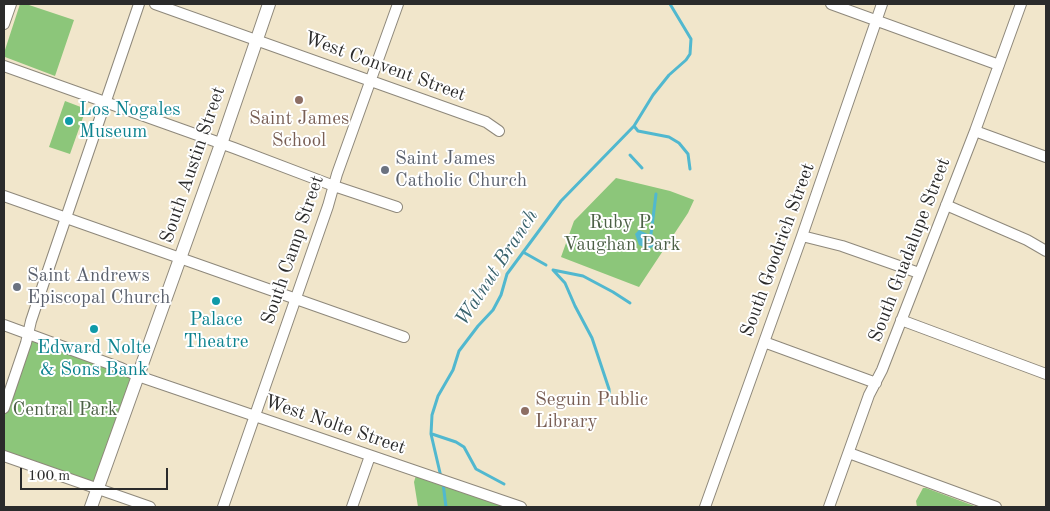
<!DOCTYPE html>
<html>
<head>
<meta charset="utf-8">
<style>
  body { margin:0 }
  #map { position:relative; width:1050px; height:511px; overflow:hidden; background:#f1e6cb; font-family:"Old Standard TT",serif }
  canvas { display:block }
  .frame { position:absolute; inset:0; border:5px solid #2b2b2b; pointer-events:none }
  .scale { position:absolute; left:20px; top:468px; width:148px; height:22px; box-sizing:border-box; border:2px solid #2b2b2b; border-top:0; padding-left:6px; font-size:15px; line-height:18px; white-space:nowrap; color:#2b2b2b; -webkit-text-stroke:4px #fff; paint-order:stroke }
</style>
</head>
<body>
<div id="map">
<canvas width="1050" height="511"></canvas>
<div class="frame"></div>
<div class="scale">100 m</div>
</div>
<script>
const ctx = document.querySelector('canvas').getContext('2d');
ctx.lineJoin = 'round';
function paint(path, color) { ctx.fillStyle = color; ctx.fill(path, 'evenodd'); }
const shape = rows => new Path2D(rows.map(r => 'M' + r).join(''));
function stroke(path, color, width, dash) { ctx.strokeStyle = color; ctx.lineWidth = width; ctx.lineCap = dash ? 'butt' : 'round'; ctx.setLineDash(dash || []); ctx.stroke(path); }
function drawText(font, color, halo, rows, align = 'center') {
  ctx.font = font + ' "Old Standard TT",serif'; ctx.lineWidth = 4; ctx.setLineDash([]); ctx.textBaseline = 'middle'; ctx.strokeStyle = halo; ctx.fillStyle = color; for (const [text, x, y, turn = 0] of rows) {
    ctx.save(); ctx.translate(x, y); ctx.rotate((+turn || 0) * Math.PI / 180); ctx.textAlign = isNaN(turn) ? turn : align; if (halo) ctx.strokeText(text, 0, 0); ctx.fillText(text, 0, 0); ctx.restore();
  }
}
paint(shape([
  [20,4,26,4,74,20,55,76,5,57,4,53],
  [65,101,86,109,70,154,49,147],
  [616,178,670,191,694,200,688,213,639,287,561,257,574,221],
  [28,333,138,376,97,489,4,456,4,408],
  [417,472,521,507,418,507,414,482],
  [923,488,926,488,977,507,917,507,916,501]
]), '#8cc67a');
paint(shape([
  [639,230,654,237,656,239,655,246,648,249,639,245,635,234]
]), '#51b8cf');
stroke(shape([
  [634,126,638,131,669,137,679,143,688,154,690,169],
  [630,155,642,168],
  [651,234,656,194],
  [523,252,546,265],
  [553,270,565,283,575,306,592,338,609,389,610,401],
  [553,270,583,276,613,292,630,303],
  [432,434,456,442,464,447,476,469,504,484],
  [441,477,431,434,432,415,438,396,453,370,459,351,478,326,493,310,501,295,507,274,561,201,634,126,653,95,669,75,686,60,690,54,691,39,670,4],
  [443,483,446,507]
]), '#51b8cf', 3);
const minor = shape([
  [155,4,486,122,499,131],
  [831,4,999,65],
  [4,24,11,4],
  [4,66,234,148,334,186,397,207],
  [975,131,1046,157],
  [4,196,404,337],
  [946,205,1027,240,1046,251],
  [802,236,842,246,919,273],
  [901,320,1046,374],
  [4,325,121,368,138,376,521,507],
  [764,342,876,383],
  [4,408,26,343,31,321,43,285,139,4],
  [849,453,996,507],
  [4,456,150,507],
  [223,507,328,206,337,174,398,4],
  [352,507,370,456],
  [705,507,802,236,882,4],
  [829,507,869,395,882,370,975,131,1021,4]
]);
const major = shape([
  [91,507,221,144,269,4]
]);
stroke(minor, '#8e887b', 12);
stroke(major, '#8e887b', 14);
stroke(minor, '#fff', 10);
stroke(major, '#fff', 12);
for (const [x, y, r, color] of [
  [299,100,5,"#8d6e63"],
  [69,121,5,"#0f9aa8"],
  [385,170,5,"#6b7280"],
  [17,287,5,"#6b7280"],
  [216,301,5,"#0f9aa8"],
  [94,329,5,"#0f9aa8"],
  [525,411,5,"#8d6e63"]
]) { const dot = new Path2D(); dot.arc(x, y, r, 0, 2 * Math.PI); ctx.fillStyle = color; ctx.fill(dot); stroke(dot, '#fff', 2); }
drawText('19px', '#2b2b2b', '#fff', [
  ["West Convent Street",385,67,20],
  ["South Austin Street",193,165,-71],
  ["South Camp Street",293,250,-71],
  ["South Goodrich Street",778,250,-70],
  ["South Guadalupe Street",910,250,-69],
  ["West Nolte Street",335,425,19]
]);
drawText('19px', '#0d838f', '#fff', [
  ["Los Nogales",79,110,"left"],
  ["Museum",79,132,"left"],
  ["Palace",216,320],
  ["Theatre",216,342],
  ["Edward Nolte",94,348],
  ["& Sons Bank",94,370]
]);
drawText('19px', '#785e54', '#fff', [
  ["Saint James",299,119],
  ["School",299,141],
  ["Seguin Public",535,400,"left"],
  ["Library",535,422,"left"]
]);
drawText('19px', '#5b616d', '#fff', [
  ["Saint James",395,159],
  ["Catholic Church",395,181],
  ["Saint Andrews",27,276],
  ["Episcopal Church",27,298]
], 'left');
drawText('19px', '#4d6147', '#fff', [
  ["Ruby P.",622,223],
  ["Vaughan Park",622,245],
  ["Central Park",65,410]
]);
drawText('italic 20px', '#3a636d', '#fff', [
  ["Walnut Branch",497,268,-57]
]);
</script>
</body>
</html>
